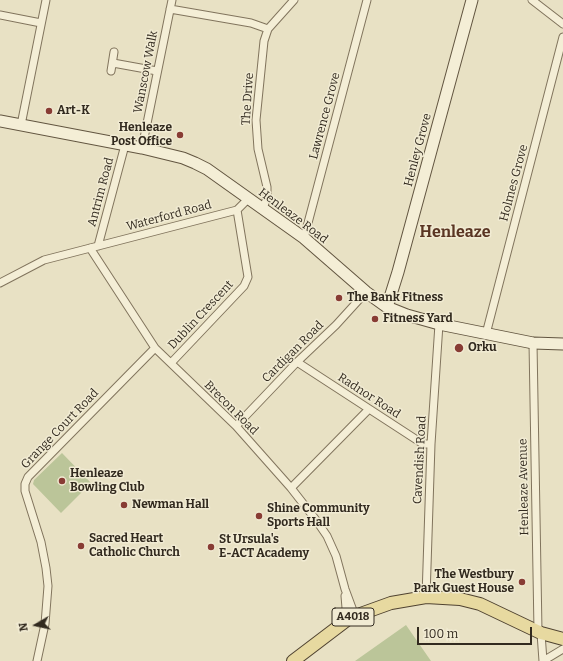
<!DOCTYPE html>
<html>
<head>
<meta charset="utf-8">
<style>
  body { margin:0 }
  #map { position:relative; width:563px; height:661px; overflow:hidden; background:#e8e1c4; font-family:Bitter,serif }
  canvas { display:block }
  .north { position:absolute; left:16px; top:605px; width:40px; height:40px; -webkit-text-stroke:3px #f1ebd3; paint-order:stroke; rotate:261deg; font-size:11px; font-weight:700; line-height:16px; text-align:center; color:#322a1f }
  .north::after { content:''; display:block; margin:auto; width:14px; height:18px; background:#322a1f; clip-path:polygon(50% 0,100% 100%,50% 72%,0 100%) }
  .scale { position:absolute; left:417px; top:627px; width:115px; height:18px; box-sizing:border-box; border:2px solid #322a1f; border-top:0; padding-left:5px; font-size:12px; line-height:14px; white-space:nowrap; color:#322a1f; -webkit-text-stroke:3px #f1ebd3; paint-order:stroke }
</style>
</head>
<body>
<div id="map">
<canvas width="563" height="661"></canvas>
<div class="north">N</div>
<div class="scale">100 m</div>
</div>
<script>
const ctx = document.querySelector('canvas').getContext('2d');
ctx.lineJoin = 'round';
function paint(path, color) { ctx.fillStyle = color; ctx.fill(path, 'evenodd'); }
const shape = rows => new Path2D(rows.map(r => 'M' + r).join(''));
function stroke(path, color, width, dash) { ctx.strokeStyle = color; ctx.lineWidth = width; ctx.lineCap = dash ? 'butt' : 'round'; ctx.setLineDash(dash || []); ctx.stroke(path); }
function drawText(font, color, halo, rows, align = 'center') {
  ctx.font = font + ' Bitter,serif'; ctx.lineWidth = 3; ctx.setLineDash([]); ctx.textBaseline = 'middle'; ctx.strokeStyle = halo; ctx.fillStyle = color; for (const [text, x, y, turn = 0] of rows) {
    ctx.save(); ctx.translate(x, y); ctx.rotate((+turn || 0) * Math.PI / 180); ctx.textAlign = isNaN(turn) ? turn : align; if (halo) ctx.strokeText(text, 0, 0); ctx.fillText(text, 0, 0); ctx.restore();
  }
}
paint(shape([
  [62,453,91,483,61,513,33,484,34,480],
  [406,625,431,661,355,661]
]), '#bbc599');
const street = shape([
  [532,0,563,24],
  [170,9,251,23,268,29],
  [0,15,41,23],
  [113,63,157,71],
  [111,71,114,52],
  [21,125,46,0],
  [142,148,172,0],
  [263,208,267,198,267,187,258,149,256,120,264,41,268,29,294,0],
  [304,238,367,0],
  [98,246,125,145],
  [90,248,155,348,236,426,291,488,316,520,327,536,336,556,345,589,355,616],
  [0,283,44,260,237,210,249,198],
  [486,334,563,37],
  [533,343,538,631],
  [297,362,423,444,431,444],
  [171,363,244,286,248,277,237,210],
  [236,426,297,362,336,325,366,292],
  [291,488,369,409],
  [345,596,347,620],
  [426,597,431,444,439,324],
  [541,633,543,661],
  [37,661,45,624,48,586,46,568,41,542,25,491,25,484,28,477,155,348],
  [543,661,563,649]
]);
const secondary = shape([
  [0,121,142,148,183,158,195,163,207,169,304,238,366,292,387,307,407,315,439,324,533,343,563,344],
  [387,307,398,272,472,0]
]);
const primary = shape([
  [293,661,347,620,355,616,391,603,426,597,460,599,480,604,541,633,563,639]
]);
stroke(street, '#81745d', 9);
stroke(secondary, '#625540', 13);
stroke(primary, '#4f4230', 14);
stroke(street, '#f4eed6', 7);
stroke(secondary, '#f4eed6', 11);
stroke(primary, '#e7d9a0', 12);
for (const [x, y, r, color] of [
  [49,111,4,"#883c34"],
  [180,135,4,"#883c34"],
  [339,298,4,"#883c34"],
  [375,319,4,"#883c34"],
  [459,348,5,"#883c34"],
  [62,481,4,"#883c34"],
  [124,505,4,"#883c34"],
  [259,516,4,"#883c34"],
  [81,546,4,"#883c34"],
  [211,547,4,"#883c34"],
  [522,582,4,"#883c34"]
]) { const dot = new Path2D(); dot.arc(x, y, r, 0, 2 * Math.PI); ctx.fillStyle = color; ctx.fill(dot); stroke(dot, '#f1ebd3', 1.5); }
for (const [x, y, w] of [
  [353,617,42]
]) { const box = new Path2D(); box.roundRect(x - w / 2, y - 9, w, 18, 3); ctx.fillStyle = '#f1ebd3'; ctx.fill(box); stroke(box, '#322a1f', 1); }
drawText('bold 11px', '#322a1f', null, [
  ["A4018",353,617]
]);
drawText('12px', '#322a1f', '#f1ebd3', [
  ["Wanscow Walk",146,72,-79],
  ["The Drive",248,99,-86],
  ["Lawrence Grove",325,116,-75],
  ["Henley Grove",418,150,-75],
  ["Holmes Grove",514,183,-75],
  ["Antrim Road",101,192,-75],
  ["Waterford Road",169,216,-15],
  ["Henleaze Road",293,216,37],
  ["Dublin Crescent",201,315,-47],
  ["Cardigan Road",293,352,-45],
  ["Radnor Road",369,396,33],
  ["Brecon Road",231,408,45],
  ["Grange Court Road",60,429,-46],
  ["Cavendish Road",420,460,-87],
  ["Henleaze Avenue",524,487,-91]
]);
drawText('bold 12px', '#322a1f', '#f1ebd3', [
  ["Art-K",57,111],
  ["Henleaze",172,128,"right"],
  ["Post Office",172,142,"right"],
  ["The Bank Fitness",347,298],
  ["Fitness Yard",383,319],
  ["Orku",468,348],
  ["Henleaze",70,474],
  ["Bowling Club",70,488],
  ["Newman Hall",132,505],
  ["Shine Community",267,509],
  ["Sports Hall",267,523],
  ["Sacred Heart",89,539],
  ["Catholic Church",89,553],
  ["St Ursula's",219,540],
  ["E-ACT Academy",219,554],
  ["The Westbury",514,575,"right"],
  ["Park Guest House",514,589,"right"]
], 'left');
drawText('bold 16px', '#5a3523', '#f1ebd3', [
  ["Henleaze",455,233]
]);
</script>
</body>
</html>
